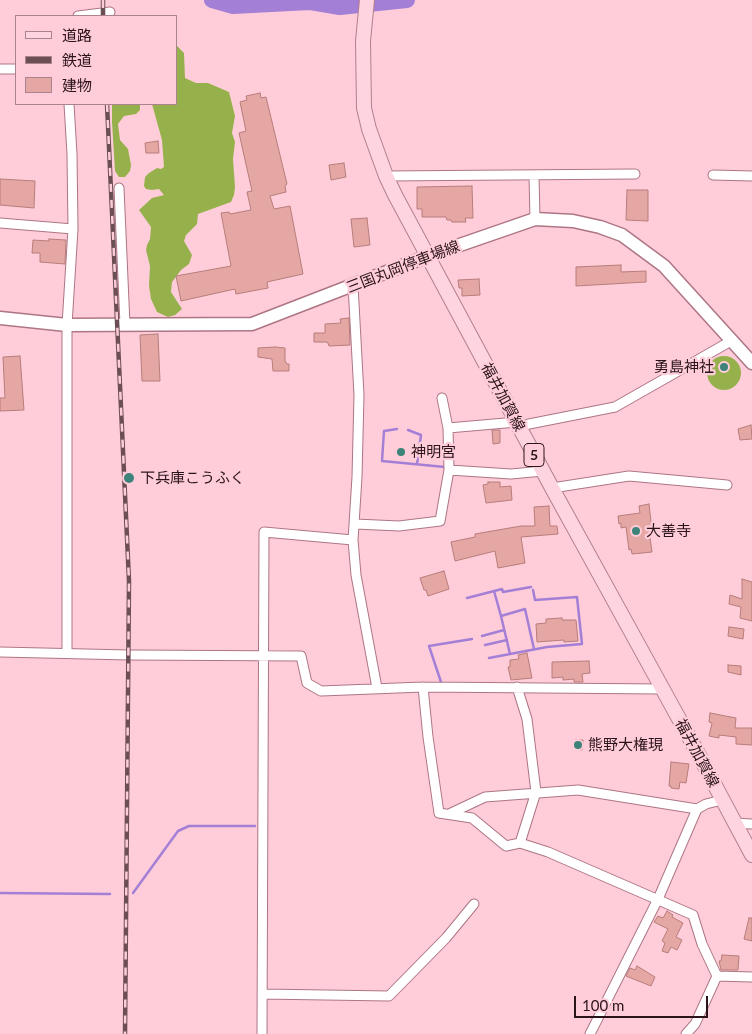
<!DOCTYPE html>
<html>
<head>
<meta charset="utf-8">
<style>
  body { margin:0 }
  #map { position:relative; width:752px; height:1034px; overflow:hidden; background:#ffcdd9; font-family:Lato,"Noto Sans JP",sans-serif }
  canvas { display:block }
  .legend { position:absolute; left:15px; top:15px; width:162px; height:90px; box-sizing:border-box; background:#ffcdd9; border:1px solid #aa838d; margin:0; padding:6px 9px; list-style:none; font-size:15px; color:#2a141a }
  .legend li { display:flex; align-items:center; gap:10px; height:25px }
  .legend b { width:25px; border:1px solid #aa838d }
  .scale { position:absolute; left:574px; top:996px; width:134px; height:22px; box-sizing:border-box; border:2px solid #2a141a; border-top:0; padding-left:6px; font-size:15px; line-height:18px; white-space:nowrap; color:#2a141a; -webkit-text-stroke:4px #ffcdd9; paint-order:stroke }
</style>
</head>
<body>
<div id="map">
<canvas width="752" height="1034"></canvas>
<ul class="legend">
<li><b style="height:6px;background:#fdd4df"></b>道路</li>
<li><b style="height:6px;background:#6c4e55"></b>鉄道</li>
<li><b style="height:14px;background:#e4a7a4"></b>建物</li>
</ul>
<div class="scale">100 m</div>
</div>
<script>
const ctx = document.querySelector('canvas').getContext('2d');
ctx.lineJoin = 'round';
function paint(path, color) { ctx.fillStyle = color; ctx.fill(path, 'evenodd'); }
const shape = rows => new Path2D(rows.map(r => 'M' + r).join(''));
function stroke(path, color, width, dash) { ctx.strokeStyle = color; ctx.lineWidth = width; ctx.lineCap = dash ? 'butt' : 'round'; ctx.setLineDash(dash || []); ctx.stroke(path); }
function drawText(font, color, halo, rows, align = 'center') {
  ctx.font = font + ' Lato,"Noto Sans JP",sans-serif'; ctx.lineWidth = 4.5; ctx.setLineDash([]); ctx.textBaseline = 'middle'; ctx.strokeStyle = halo; ctx.fillStyle = color; for (const [text, x, y, turn = 0] of rows) {
    ctx.save(); ctx.translate(x, y); ctx.rotate((+turn || 0) * Math.PI / 180); ctx.textAlign = isNaN(turn) ? turn : align; if (halo) ctx.strokeText(text, 0, 0); ctx.fillText(text, 0, 0); ctx.restore();
  }
}
paint(shape([
  [176,45,184,53,185,78,196,83,208,83,229,92,235,116,232,133,235,142,233,159,235,187,234,195,231,202,198,214,197,224,186,235,184,241,192,255,189,264,181,270,172,282,171,292,182,309,175,315,168,317,157,312,151,299,149,286,150,266,146,250,147,245,150,239,151,227,139,210,152,198,164,195,159,189,152,190,146,189,144,186,145,177,149,173,157,168,161,169,164,167,162,140,152,104,176,104],
  [112,104,140,104,140,110,136,114,124,116,118,124,120,140,128,149,131,165,130,171,125,177,119,177,115,171,112,122],
  '707 373a17 17 0 1 1 34 0a17 17 0 1 1-34 0Z'
]), '#96b14c');
stroke(shape([
  [397,429,384,431,382,461,445,467,445,469],
  [408,430,421,435,417,464],
  [494,591,501,616],
  [467,598,502,589,503,592,531,587],
  [482,636,504,630],
  [485,645,507,640],
  [510,654,501,616,525,609,534,649],
  [489,658,547,647,582,644,577,597,535,600,533,590],
  [441,682,429,646,472,639],
  [0,893,110,894],
  [133,893,178,831,189,826,255,826]
]), '#a47fd6', 2.5);
stroke(shape([
  [212,0,233,6,310,2,340,7,407,0]
]), '#a47fd6', 16);
const building = shape([
  [260,93,261,98,266,97,287,184,285,186,286,192,270,196,274,209,290,206,303,274,267,282,268,288,236,294,235,289,181,301,176,276,231,266,221,213,229,212,230,214,251,210,247,192,252,191,239,133,246,131,240,102,247,100,246,96,260,93],
  [158,141,159,153,146,153,145,143,158,141],
  [344,163,346,177,331,180,329,165,344,163],
  [0,179,35,181,34,208,0,205,0,179],
  [472,186,473,218,465,218,466,222,452,222,451,220,447,220,446,217,422,217,422,209,417,209,417,187,472,186],
  [627,190,648,190,648,221,626,220,627,190],
  [367,218,370,245,354,247,351,219,367,218],
  [49,239,66,240,65,264,40,262,40,253,32,253,33,240,49,241,49,239],
  [621,265,621,272,646,271,646,282,576,286,576,267,621,265],
  [479,279,480,295,462,296,462,288,459,288,458,280,479,279],
  [349,318,350,345,329,346,328,343,326,342,314,342,314,333,325,333,325,324,341,323,340,319,349,318],
  [158,334,160,381,142,381,140,335,158,334],
  [275,347,285,348,285,361,287,364,289,364,289,371,273,371,272,359,258,357,258,348,275,347],
  [20,356,24,410,0,411,0,398,5,398,3,357,20,356],
  [751,425,752,439,740,440,738,429,751,425],
  [492,430,500,430,500,443,493,444,492,430],
  [488,482,500,482,500,487,511,486,512,500,486,503,483,485,488,484,488,482],
  [649,504,652,530,649,530,652,552,632,554,631,549,629,550,626,527,621,528,621,523,619,524,618,516,640,513,639,506,649,504],
  [549,506,550,526,557,526,558,534,521,537,525,563,498,568,495,551,455,561,451,542,475,537,475,534,521,526,535,526,534,507,549,506],
  [444,571,449,589,428,596,426,590,424,590,420,578,444,571],
  [742,579,752,582,752,621,740,618,741,607,729,604,730,595,742,599,742,579],
  [562,618,562,620,576,620,578,641,564,642,564,640,537,642,536,624,546,623,546,619,562,618],
  [729,627,744,629,743,639,728,636,729,627],
  [527,653,532,678,511,680,508,667,510,667,510,660,519,659,518,655,527,653],
  [589,661,590,673,582,674,583,682,574,682,574,679,563,680,563,677,552,678,552,662,589,661],
  [728,665,741,666,741,675,728,672,728,665],
  [710,713,736,718,735,728,752,728,752,745,736,744,736,737,719,735,719,738,709,736,712,723,709,722,710,713],
  [576,740,583,740,582,750,576,749,576,740],
  [671,762,689,764,686,783,680,782,679,789,671,788,671,786,669,786,671,762],
  [667,911,673,915,672,917,683,923,676,937,682,940,677,950,671,947,668,953,662,951,665,943,662,941,668,929,654,922,658,916,663,918,667,911],
  [749,918,752,918,752,941,744,939,749,918],
  [722,955,739,956,738,970,721,970,719,961,721,961,722,955],
  [637,966,655,977,651,986,626,976,630,968,635,970,637,966]
]);
paint(building, '#e4a7a4');
stroke(building, '#b77d7a', 1);
const minor = shape([
  [78,16,110,12],
  [0,69,16,69],
  [713,175,752,176],
  [386,176,635,174],
  [534,176,535,219],
  [119,188,125,325],
  [0,223,73,229],
  [353,285,359,395,357,477,353,540,356,575,377,688],
  [519,426,615,407,731,341],
  [448,428,517,422],
  [449,470,511,474,543,471],
  [552,488,629,476,727,485],
  [355,524,399,526,440,521,449,470,448,428,442,398],
  [0,652,129,655,301,656,307,683,321,691,423,687,662,689],
  [67,653,67,325,73,229,72,154,69,104],
  [423,687,428,737,439,813,472,818,506,846,520,843,548,852,693,915,702,944,717,976,752,977],
  [517,687,527,719,536,792,520,843],
  [449,814,485,797,578,790,697,809],
  [734,823,752,824],
  [262,994,389,996,446,938,474,904],
  [262,1034,264,532,353,540],
  [590,1034,658,899,697,809,706,804,722,800],
  [686,1034,695,1024,717,976]
]);
const secondary = shape([
  [0,318,67,325,252,324,428,256,535,219,573,221,600,227,622,235,664,266,752,363]
]);
const primary = shape([
  [367,0,363,41,364,108,369,129,386,176,395,195,552,488,694,746,752,855]
]);
stroke(minor, '#ae7584', 11);
stroke(secondary, '#ae7584', 15);
stroke(primary, '#b27f8c', 16);
stroke(minor, '#fff', 9);
stroke(secondary, '#fff', 12);
stroke(primary, '#fdd4df', 14);
const rail = shape([
  [103,0,103,16],
  [107,104,129,581,125,1034]
]);
stroke(rail, '#6c4e55', 4.5);
stroke(rail, '#ffcdd9', 2.5, [8]);
for (const [x, y, r, color] of [
  [724,367,5,"#3e8379"],
  [401,452,5,"#3e8379"],
  [129,478,6,"#3e8379"],
  [636,531,5,"#3e8379"],
  [578,745,5,"#3e8379"]
]) { const dot = new Path2D(); dot.arc(x, y, r, 0, 2 * Math.PI); ctx.fillStyle = color; ctx.fill(dot); stroke(dot, '#ffcdd9', 2); }
for (const [x, y, w] of [
  [534,455,20]
]) { const box = new Path2D(); box.roundRect(x - w / 2, y - 11.5, w, 23, 4); ctx.fillStyle = '#ffcdd9'; ctx.fill(box); stroke(box, '#2a141a', 1); }
drawText('bold 14px', '#2a141a', null, [
  ["5",534,455]
]);
drawText('15px', '#2a141a', '#ffcdd9', [
  ["三国丸岡停車場線",403,267,-21],
  ["福井加賀線",503,397,62],
  ["福井加賀線",697,753,62]
]);
drawText('15px', '#2a141a', '#ffcdd9', [
  ["勇島神社",714,367,"right"],
  ["神明宮",411,452],
  ["下兵庫こうふく",140,478],
  ["大善寺",646,531],
  ["熊野大権現",588,745]
], 'left');
</script>
</body>
</html>
